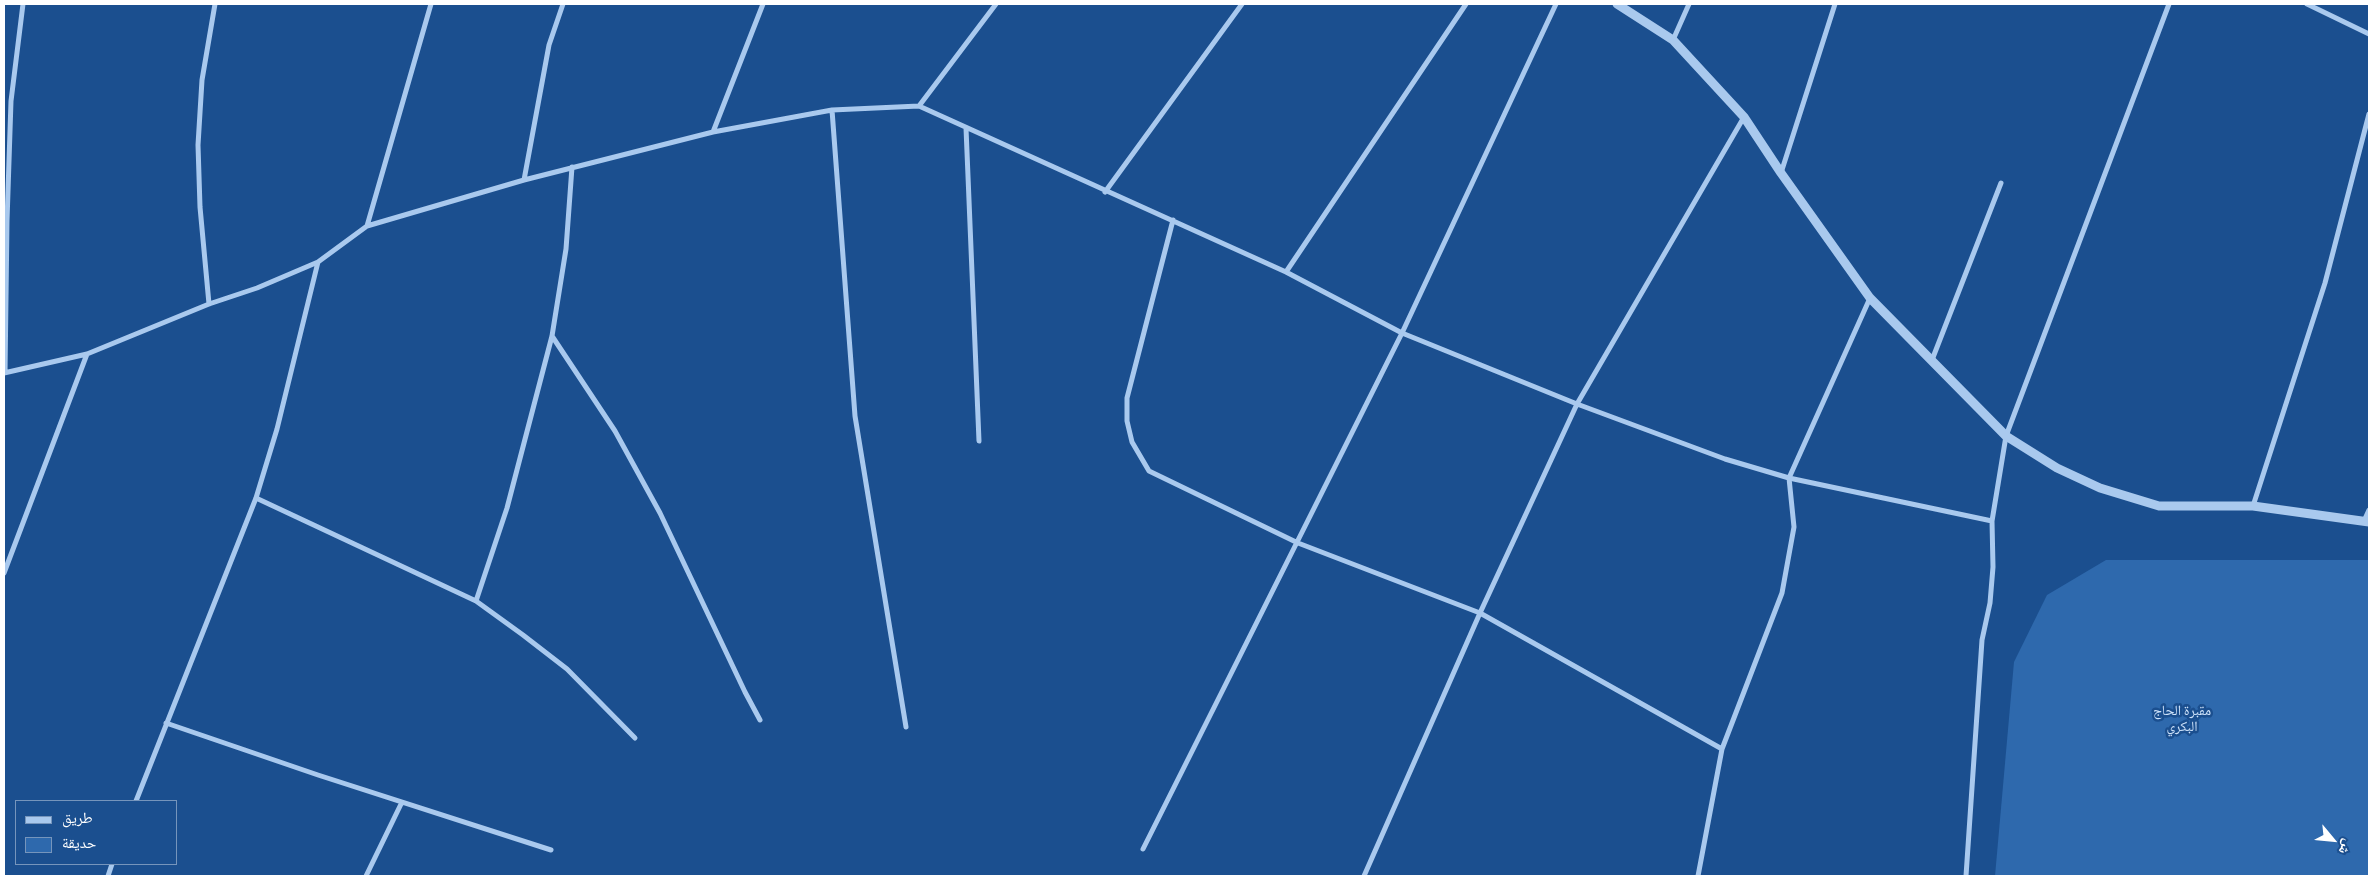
<!DOCTYPE html>
<html>
<head>
<meta charset="utf-8">
<style>
  body { margin:0 }
  #map { position:relative; width:2373px; height:880px; overflow:hidden; background:#1b4f8f; font-family:Barlow,"Noto Naskh Arabic",sans-serif }
  canvas { display:block }
  .frame { position:absolute; inset:0; border:5px solid #fff; pointer-events:none }
  .legend { position:absolute; left:15px; top:800px; width:162px; height:65px; box-sizing:border-box; background:#1b4f8f; border:1px solid #7695bc; margin:0; padding:6px 9px; list-style:none; font-size:15px; color:#fff }
  .legend li { display:flex; align-items:center; gap:10px; height:25px }
  .legend b { width:25px; border:1px solid #7695bc }
  .north { position:absolute; left:2308px; top:815px; width:50px; height:50px; -webkit-text-stroke:4px #1b4f8f; paint-order:stroke; rotate:118deg; font-size:14px; font-weight:700; line-height:20px; text-align:center; color:#fff }
  .north::after { content:''; display:block; margin:auto; width:18px; height:22px; background:#fff; clip-path:polygon(50% 0,100% 100%,50% 72%,0 100%) }
</style>
</head>
<body>
<div id="map">
<canvas width="2373" height="880"></canvas>
<div class="frame"></div>
<ul class="legend">
<li><b style="height:6px;background:#a9c9ee"></b>طريق</li>
<li><b style="height:14px;background:#2e69ad"></b>حديقة</li>
</ul>
<div class="north">ش</div>
</div>
<script>
const ctx = document.querySelector('canvas').getContext('2d');
ctx.lineJoin = 'round';
function paint(path, color) { ctx.fillStyle = color; ctx.fill(path, 'evenodd'); }
const shape = rows => new Path2D(rows.map(r => 'M' + r).join(''));
function stroke(path, color, width, dash) { ctx.strokeStyle = color; ctx.lineWidth = width; ctx.lineCap = dash ? 'butt' : 'round'; ctx.setLineDash(dash || []); ctx.stroke(path); }
function drawText(font, color, halo, rows, align = 'center') {
  ctx.font = font + ' Barlow,"Noto Naskh Arabic",sans-serif'; ctx.lineWidth = 5; ctx.setLineDash([]); ctx.textBaseline = 'middle'; ctx.strokeStyle = halo; ctx.fillStyle = color; for (const [text, x, y, turn = 0] of rows) {
    ctx.save(); ctx.translate(x, y); ctx.rotate((+turn || 0) * Math.PI / 180); ctx.textAlign = isNaN(turn) ? turn : align; if (halo) ctx.strokeText(text, 0, 0); ctx.fillText(text, 0, 0); ctx.restore();
  }
}
paint(shape([
  [2106,560,2369,560,2369,876,1995,876,2014,662,2047,595]
]), '#2e69ad');
stroke(shape([
  [2307,4,2369,34],
  [1673,40,1689,4],
  [919,106,996,4],
  [832,110,855,416,906,727],
  [966,128,979,441],
  [713,132,763,4],
  [1781,173,1835,4],
  [524,180,549,45,563,4],
  [1105,192,1242,4],
  [1173,220,1127,398,1127,421,1132,442,1149,471,1298,543,1480,613,1722,749],
  [367,226,431,4],
  [1286,272,1466,4],
  [209,304,200,207,198,145,202,80,215,4],
  [552,336,615,431,660,513,745,692,760,720],
  [1932,360,2001,183],
  [4,373,87,354,209,304,257,288,318,262,367,226,524,180,713,132,832,110,919,106,1286,272,1402,333,1577,404,1725,459,1789,478,1992,521],
  [5,373,7,221,11,101,23,4],
  [256,498,476,601,523,635,567,669,635,738],
  [2253,506,2325,283,2369,114],
  [2364,521,2369,510],
  [4,573,87,354],
  [476,601,507,508,552,336,566,249,572,167],
  [166,723,318,775,551,850],
  [136,801,256,498,277,429,318,262],
  [1143,849,1402,333,1556,4],
  [108,876,112,864],
  [366,876,402,802],
  [1364,876,1480,613,1577,404,1744,117],
  [1698,876,1722,749,1782,593,1794,527,1789,478,1870,298],
  [1966,876,1982,640,1990,603,1993,567,1992,521,2006,436,2169,4]
]), '#a9c9ee', 5);
stroke(shape([
  [1617,4,1673,40,1744,117,1781,173,1870,298,2006,436,2057,468,2100,488,2159,506,2253,506,2369,522]
]), '#a9c9ee', 9);
drawText('14px', '#cfe3fa', '#1b4f8f', [
  ["مقبرة الحاج",2182,710],
  ["البكري",2182,726]
]);
</script>
</body>
</html>
